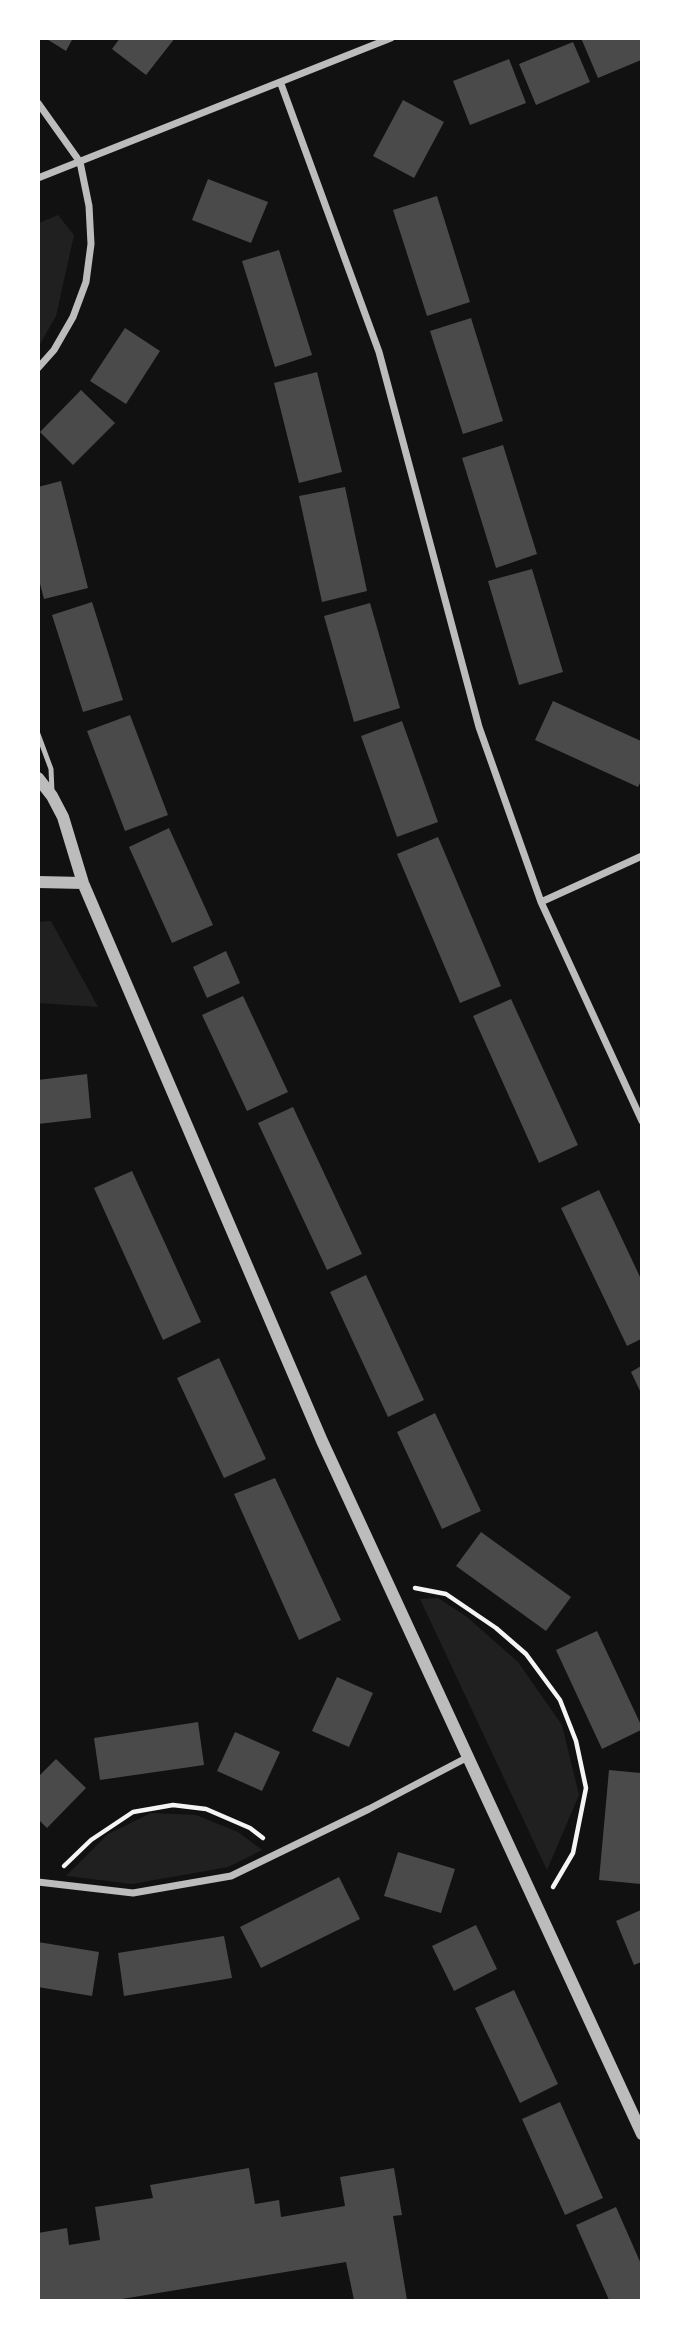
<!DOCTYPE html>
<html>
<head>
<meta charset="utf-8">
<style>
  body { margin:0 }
  #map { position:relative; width:680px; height:2339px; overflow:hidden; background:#111; font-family:Ubuntu,sans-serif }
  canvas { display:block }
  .frame { position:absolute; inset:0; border:40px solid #fff; pointer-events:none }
</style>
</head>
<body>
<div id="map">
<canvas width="680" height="2339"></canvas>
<div class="frame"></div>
</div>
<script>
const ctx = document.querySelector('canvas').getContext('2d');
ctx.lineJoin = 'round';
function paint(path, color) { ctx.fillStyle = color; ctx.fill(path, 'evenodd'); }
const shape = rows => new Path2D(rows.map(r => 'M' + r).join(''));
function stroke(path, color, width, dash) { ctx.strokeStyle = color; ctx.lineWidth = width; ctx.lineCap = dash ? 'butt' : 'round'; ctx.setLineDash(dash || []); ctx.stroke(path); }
paint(shape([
  [58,215,74,235,56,316,39,346,39,223],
  [51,921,98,1007,39,1003,39,922],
  [438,1598,467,1617,518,1662,562,1725,579,1795,547,1870,420,1599],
  [151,1813,196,1815,238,1832,262,1850,228,1867,132,1884,66,1876,108,1834]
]), '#202020');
paint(shape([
  [45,38,73,38,66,51],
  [120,38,175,38,146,75,112,49],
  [581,38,641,38,641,60,598,78],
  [573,42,590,82,536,105,519,64],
  [509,59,526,103,470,125,453,81],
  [403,100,444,122,414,178,373,156],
  [208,179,268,202,251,243,192,220],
  [437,196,470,302,427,316,393,210],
  [279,250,312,355,275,367,242,261],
  [471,318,503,421,463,434,430,331],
  [125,328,160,351,126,404,90,381],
  [317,372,342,472,299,483,274,383],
  [81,390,115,423,73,465,40,432],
  [503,445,537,554,496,568,462,458],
  [61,481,88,588,44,599,38,576,38,487],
  [345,487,367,591,322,602,299,496],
  [532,569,563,672,519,685,488,581],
  [92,602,123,700,83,712,52,615],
  [370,603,400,708,354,722,324,616],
  [553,701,641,741,641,781,638,787,535,740],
  [130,715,168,815,125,831,87,731],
  [402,721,438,822,397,837,361,736],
  [169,828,213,925,172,943,129,847],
  [438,837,501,986,460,1003,397,854],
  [226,951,240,983,207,998,193,967],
  [243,996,288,1092,247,1111,202,1015],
  [511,999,578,1145,539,1163,473,1016],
  [87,1074,91,1118,38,1124,38,1080],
  [293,1107,362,1254,327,1270,258,1123],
  [132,1171,201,1322,163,1340,94,1188],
  [599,1190,641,1279,641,1339,627,1346,561,1208],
  [366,1275,424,1400,388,1417,330,1292],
  [219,1358,266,1459,224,1478,177,1378],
  [641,1366,641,1393,631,1372],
  [435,1413,481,1511,442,1529,397,1432],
  [275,1478,341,1620,299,1640,234,1494],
  [481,1532,571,1597,546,1631,456,1566],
  [597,1631,641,1725,641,1730,602,1749,556,1650],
  [337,1677,373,1693,349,1747,312,1731],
  [198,1722,204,1765,100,1780,94,1738],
  [235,1732,280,1752,262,1791,217,1771],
  [56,1759,86,1788,47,1828,38,1819,38,1777],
  [609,1770,641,1773,641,1884,599,1880],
  [398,1852,455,1869,441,1913,384,1896],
  [339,1877,360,1919,261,1968,240,1927],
  [641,1910,641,1962,634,1965,616,1921],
  [476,1925,497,1969,454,1991,432,1946],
  [224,1936,232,1978,124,1996,118,1953],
  [38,1942,99,1952,92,1996,38,1987],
  [514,1990,558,2084,520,2103,475,2008],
  [560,2102,603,2198,565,2215,522,2119],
  [249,2168,255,2204,279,2200,281,2217,345,2206,340,2177,394,2168,402,2215,393,2216,407,2300,354,2300,346,2262,116,2300,38,2300,38,2233,67,2228,69,2245,100,2240,95,2207,153,2198,150,2185],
  [616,2207,641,2264,641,2300,609,2300,576,2225]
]), '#4a4a4a');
stroke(shape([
  [415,1588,446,1594,496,1628,526,1654,560,1700,576,1741,586,1788,573,1853,553,1887],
  [64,1866,91,1840,133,1812,173,1805,206,1809,250,1828,263,1838]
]), '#f5f5f5', 4.5);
stroke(shape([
  [38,734,51,769,52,792]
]), '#bcbcbc', 5);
stroke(shape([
  [281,84,379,352,479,727,541,902,642,1121],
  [38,103,80,162,89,206,91,244,86,282,73,317,54,350,38,368],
  [38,178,391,38],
  [541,902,642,856],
  [38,1882,133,1893,231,1876,369,1809,468,1757]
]), '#bcbcbc', 7);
stroke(shape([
  [38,778,52,796,63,817,83,883,322,1441,642,2134],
  [38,882,83,883]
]), '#bcbcbc', 12);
</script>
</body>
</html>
